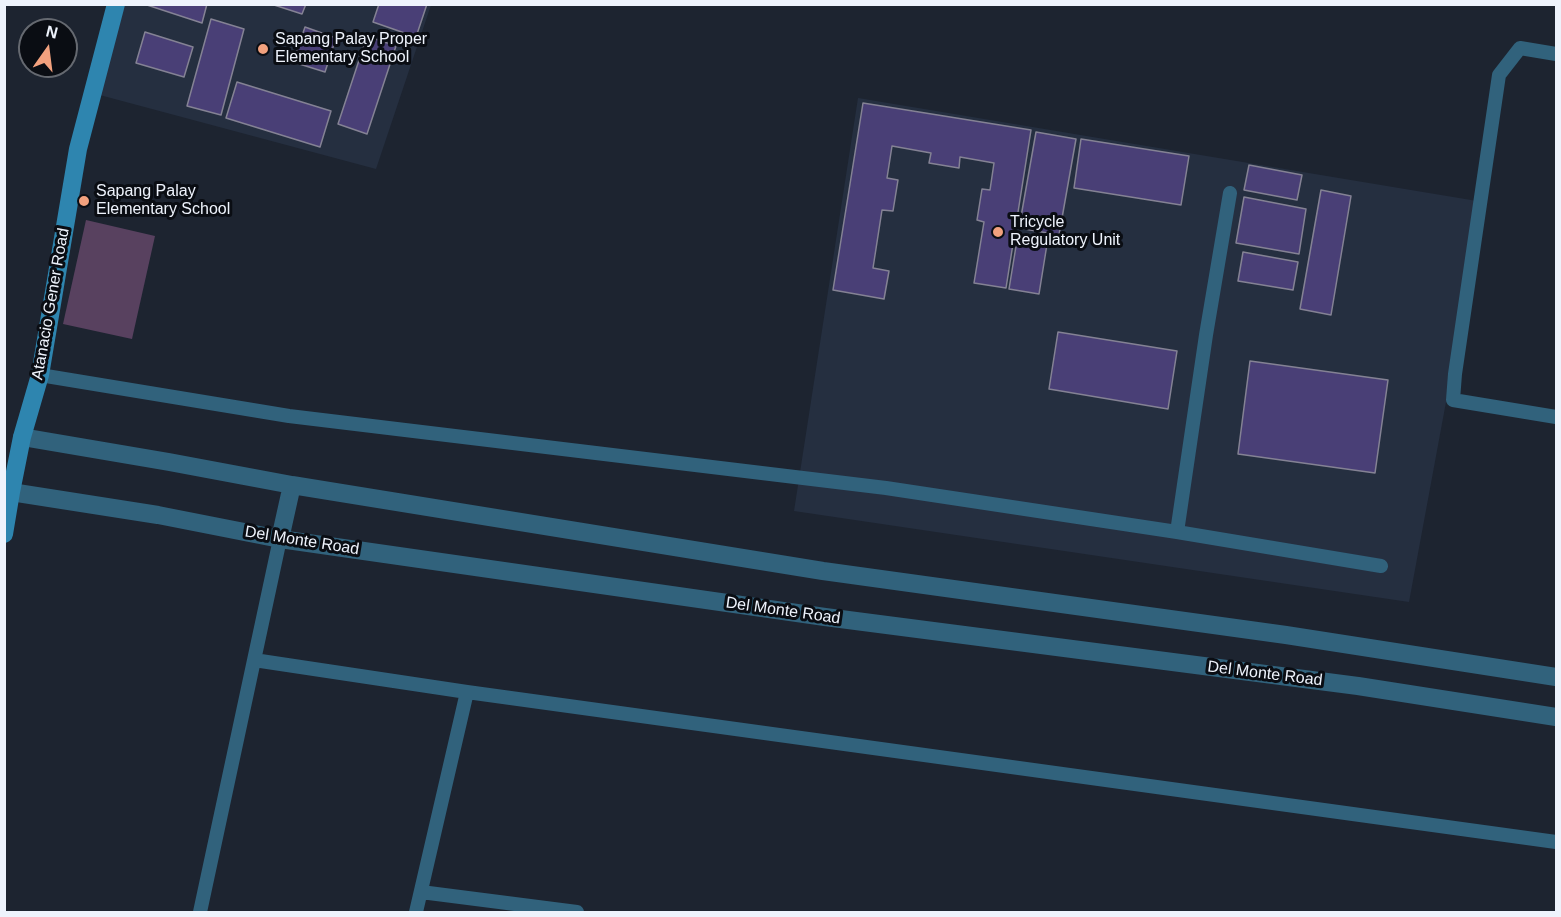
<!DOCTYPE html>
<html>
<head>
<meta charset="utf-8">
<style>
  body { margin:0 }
  #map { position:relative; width:1561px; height:917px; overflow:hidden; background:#1d2430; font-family:Arial,sans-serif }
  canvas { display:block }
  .frame { position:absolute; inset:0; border:6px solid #eef3fc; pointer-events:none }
  .north { position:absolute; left:18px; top:18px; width:60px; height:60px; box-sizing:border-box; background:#0a0d13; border:2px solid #656970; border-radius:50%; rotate:14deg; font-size:16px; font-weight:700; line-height:24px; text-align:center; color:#eef3fc }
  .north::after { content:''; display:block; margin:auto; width:21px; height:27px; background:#f2a17e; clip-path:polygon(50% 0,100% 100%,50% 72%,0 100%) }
</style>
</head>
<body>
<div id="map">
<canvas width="1561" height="917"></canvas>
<div class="frame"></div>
<div class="north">N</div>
</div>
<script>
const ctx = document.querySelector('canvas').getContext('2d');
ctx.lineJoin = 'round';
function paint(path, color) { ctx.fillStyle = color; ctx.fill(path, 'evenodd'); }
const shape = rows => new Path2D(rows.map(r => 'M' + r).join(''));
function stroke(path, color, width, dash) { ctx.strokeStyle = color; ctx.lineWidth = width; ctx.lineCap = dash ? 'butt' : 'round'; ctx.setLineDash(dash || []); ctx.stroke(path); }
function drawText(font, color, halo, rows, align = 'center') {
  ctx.font = font + ' Arial,sans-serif'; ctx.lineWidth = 6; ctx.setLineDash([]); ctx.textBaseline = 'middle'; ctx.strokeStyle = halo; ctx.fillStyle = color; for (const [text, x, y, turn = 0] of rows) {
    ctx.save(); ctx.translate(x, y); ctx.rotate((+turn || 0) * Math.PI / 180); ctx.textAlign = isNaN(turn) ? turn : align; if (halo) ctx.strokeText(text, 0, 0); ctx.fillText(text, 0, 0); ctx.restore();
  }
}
paint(shape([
  [125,5,431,5,376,169,96,94],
  [858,98,1483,202,1409,602,794,511]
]), '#252f40');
paint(shape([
  [86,220,155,236,132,339,63,324]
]), '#58415f');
const building = shape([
  [144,4,207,4,202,23,144,4],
  [271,4,306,4,302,14,271,4],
  [379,4,427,4,416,37,373,22,379,4],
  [211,19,244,29,221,115,187,106,211,19],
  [305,27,336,38,325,72,293,62,305,27],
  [145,32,193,47,184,77,136,63,145,32],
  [367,36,396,46,367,134,338,124,367,36],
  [237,82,331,111,320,147,226,118,237,82],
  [863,103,1031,130,1006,288,974,283,984,222,977,220,982,189,990,190,994,163,960,157,959,168,929,163,931,153,892,146,887,178,898,180,893,211,882,210,873,268,889,271,884,299,833,290,863,103],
  [1036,132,1076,139,1059,235,1019,228,1036,132],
  [1081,139,1189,156,1181,205,1074,188,1081,139],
  [1249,165,1302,175,1297,200,1244,190,1249,165],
  [1321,190,1351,196,1331,315,1300,309,1321,190],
  [1244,197,1306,209,1299,254,1236,243,1244,197],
  [1018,234,1048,238,1039,294,1009,289,1018,234],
  [1243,252,1298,262,1293,290,1238,281,1243,252],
  [1058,332,1177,351,1168,409,1049,389,1058,332],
  [1250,361,1388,380,1375,473,1238,454,1250,361]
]);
paint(building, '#493f76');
stroke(building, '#848294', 1.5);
stroke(shape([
  [1556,54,1520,48,1499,75,1455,374,1453,400,1556,417],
  [40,375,289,416,886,488,1177,532,1381,566],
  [1177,532,1206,335,1230,193],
  [254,660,467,692,1556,842],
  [421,892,577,912],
  [200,912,280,539],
  [416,912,467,692]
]), '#31627c', 14);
stroke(shape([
  [22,437,169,462,292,485,823,571,1286,635,1556,677],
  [11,492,158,515,280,539,825,617,1358,686,1556,717],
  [280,539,292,485]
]), '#31627c', 18);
stroke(shape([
  [4,534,11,492,22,437,40,375,78,149,116,4]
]), '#2e85af', 18);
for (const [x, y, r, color] of [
  [263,49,6,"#f2a17e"],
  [84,201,6,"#f2a17e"],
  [998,232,6,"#f2a17e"]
]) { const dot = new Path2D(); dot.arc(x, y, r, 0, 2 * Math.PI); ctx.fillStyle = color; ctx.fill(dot); stroke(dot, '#0a0d13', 2); }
drawText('16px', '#eef3fc', '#0a0d13', [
  ["Sapang Palay Proper",275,40],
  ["Elementary School",275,58],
  ["Sapang Palay",96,192],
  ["Elementary School",96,210],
  ["Tricycle",1010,223],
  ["Regulatory Unit",1010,241]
], 'left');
drawText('16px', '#eef3fc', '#0a0d13', [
  ["Atanacio Gener Road",51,304,-80],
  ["Del Monte Road",302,541,9],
  ["Del Monte Road",783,611,8],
  ["Del Monte Road",1265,674,7]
]);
</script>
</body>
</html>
